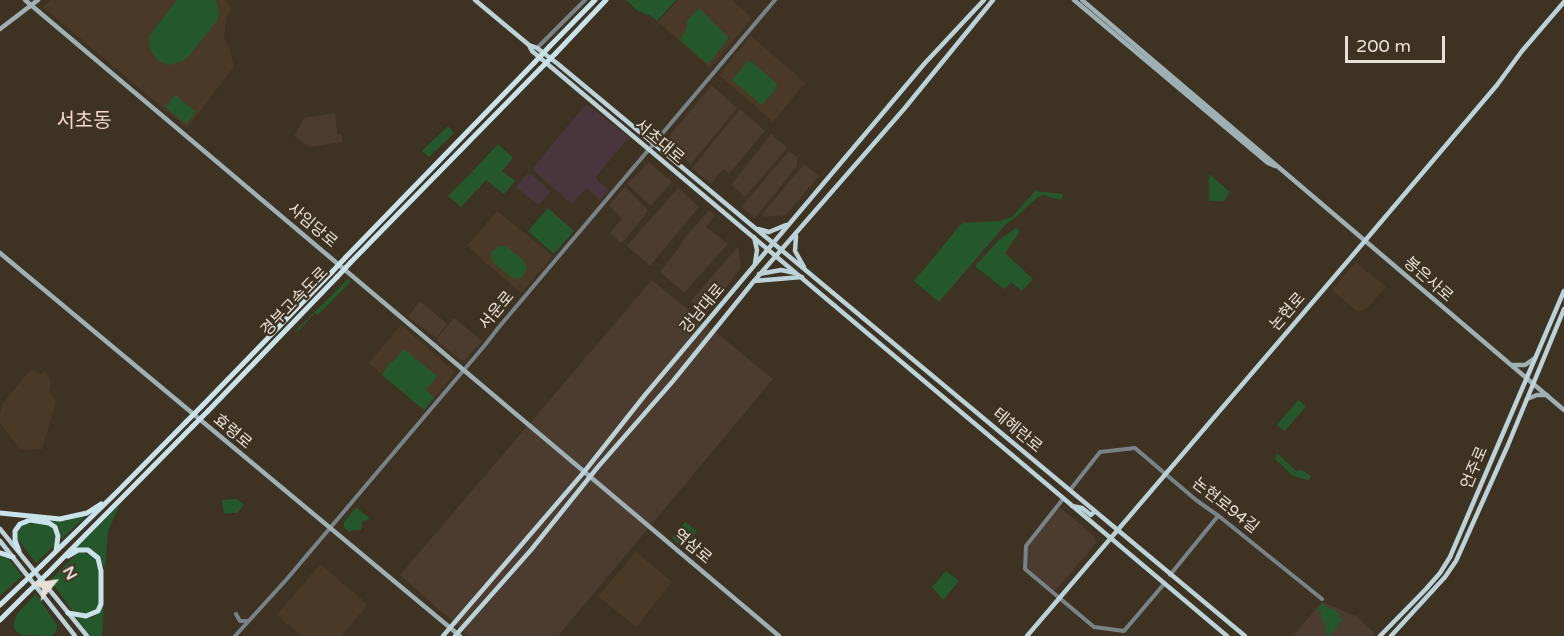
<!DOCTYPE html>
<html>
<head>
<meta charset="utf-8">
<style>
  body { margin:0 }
  #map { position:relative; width:1564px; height:636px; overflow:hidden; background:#3e3223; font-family:"Varela Round",sans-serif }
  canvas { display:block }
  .north { position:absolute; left:24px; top:552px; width:60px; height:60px; -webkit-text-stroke:4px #3e3223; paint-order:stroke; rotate:61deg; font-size:16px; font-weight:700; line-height:24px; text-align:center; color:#e8e0d7 }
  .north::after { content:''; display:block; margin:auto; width:21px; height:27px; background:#e8e0d7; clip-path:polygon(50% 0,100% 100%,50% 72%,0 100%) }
  .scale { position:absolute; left:1345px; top:36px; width:100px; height:27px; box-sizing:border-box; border:3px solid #e8e0d7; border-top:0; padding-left:8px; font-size:18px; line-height:21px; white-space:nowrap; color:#e8e0d7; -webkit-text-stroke:4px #3e3223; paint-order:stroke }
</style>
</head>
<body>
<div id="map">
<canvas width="1564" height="636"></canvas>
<div class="north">N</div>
<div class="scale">200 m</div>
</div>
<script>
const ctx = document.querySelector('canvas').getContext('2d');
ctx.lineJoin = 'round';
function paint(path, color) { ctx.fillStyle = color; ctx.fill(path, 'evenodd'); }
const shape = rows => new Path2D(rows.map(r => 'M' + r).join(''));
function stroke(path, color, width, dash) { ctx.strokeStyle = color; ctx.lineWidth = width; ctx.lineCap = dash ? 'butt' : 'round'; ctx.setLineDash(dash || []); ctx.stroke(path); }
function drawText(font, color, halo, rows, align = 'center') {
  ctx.font = font + ' "Varela Round","Noto Sans KR",sans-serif'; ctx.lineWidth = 4.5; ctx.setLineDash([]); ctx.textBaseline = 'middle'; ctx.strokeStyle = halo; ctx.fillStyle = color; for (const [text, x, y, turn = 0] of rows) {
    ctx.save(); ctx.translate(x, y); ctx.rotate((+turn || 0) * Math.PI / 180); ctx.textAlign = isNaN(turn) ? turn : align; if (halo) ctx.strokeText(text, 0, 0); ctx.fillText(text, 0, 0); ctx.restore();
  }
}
paint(shape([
  [711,86,713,86,737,108,691,164,670,148,666,140],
  [740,109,765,131,729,174,723,169,711,184,692,168],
  [335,113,337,134,341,134,343,142,310,147,294,136,304,118],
  [771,134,787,148,745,197,731,185],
  [789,151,797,157,797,166,755,218,741,207],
  [649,162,672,182,651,206,627,184],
  [804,164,819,176,786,215,763,217,763,213],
  [625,186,648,211,623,242,620,242,610,233,622,218,609,206],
  [678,188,699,207,650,266,627,246],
  [709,210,715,215,706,227,728,244,684,293,660,272,683,242,682,241],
  [738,246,741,267,706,314,691,301],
  [652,280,773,379,558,636,469,636,400,575],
  [420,301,447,324,436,338,408,317],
  [454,318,482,341,465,360,461,360,436,340],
  [1061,508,1095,537,1096,543,1056,590,1053,590,1027,568,1027,547,1057,509],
  [1322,602,1356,616,1373,632,1373,636,1293,636]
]), '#4b3c2f');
paint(shape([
  [586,104,629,137,595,178,609,190,600,200,586,188,572,204,533,170,533,168],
  [527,174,531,174,551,192,538,205,516,187]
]), '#49363d');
paint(shape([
  [51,0,226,0,231,8,226,18,224,37,230,51,234,67,187,128,43,7],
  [678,0,732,0,752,18,710,68,658,22],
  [751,36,805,83,773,122,719,75],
  [497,211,553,256,521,293,467,246],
  [1356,262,1386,287,1369,306,1358,312,1332,290],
  [401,325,454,371,452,376,424,410,369,363],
  [31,369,40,374,46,371,51,383,49,390,56,402,42,449,21,450,0,423,0,414,3,403],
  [636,552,672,582,636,627,598,596],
  [320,564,366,603,365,608,341,636,302,636,277,615]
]), '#4a3926');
paint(shape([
  [177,0,216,0,219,15,216,22,189,56,183,61,170,65,157,60,154,55,150,49,149,36],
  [626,0,676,0,657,21,651,16,638,11],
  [699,8,729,38,708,64,680,40,687,28,687,21],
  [751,61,777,84,776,89,762,105,732,80,747,62],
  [175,95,196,112,186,124,165,107],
  [448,126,454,133,429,157,422,151],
  [498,144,513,158,502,171,515,181,504,194,486,180,461,207,448,196,471,173,477,177,472,172],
  [1209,174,1230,192,1224,201,1209,201],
  [1035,191,1063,194,1061,200,1043,195,1038,197,1016,217,1006,224,939,302,914,281,962,223,1000,221,1012,217],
  [548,208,574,231,554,254,528,231],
  [1016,228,1020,231,1005,253,1033,279,1022,291,1011,282,1004,289,975,266,1000,239],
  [498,246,506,246,524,261,527,269,523,276,518,279,512,278,493,262,491,253],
  [348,279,351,281,318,315,315,313,298,331,296,330],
  [404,349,437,376,426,390,434,398,424,410,382,375,390,362,392,363],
  [1298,400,1306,406,1285,431,1277,425],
  [1277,453,1296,471,1302,470,1311,476,1310,479,1308,480,1293,476,1275,459],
  [237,499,244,505,237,513,224,513,222,500],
  [120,505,108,531,105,568,95,552,76,548],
  [356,507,370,519,362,521,361,530,352,530,350,532,344,528,344,522],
  [86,515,62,539,59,528,50,521,66,521],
  [685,522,697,531,683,548,672,538],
  [29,523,48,525,55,530,56,544,36,563,16,537,22,525],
  [79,552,90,554,99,563,99,606,96,610,87,614,72,610,50,580],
  [0,555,7,557,22,576,0,596],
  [946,571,959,581,943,600,932,587],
  [36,594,57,625,56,632,50,636,22,635,17,632,13,626,17,614],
  [1322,604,1341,614,1338,616,1333,613,1344,621,1340,621,1338,626,1330,635,1325,633,1326,626,1320,615,1322,610,1319,612,1317,610],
  [104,605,102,636,90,636,76,617,92,618,99,613]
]), '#24582c');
stroke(shape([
  [537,48,585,0],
  [1070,490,1100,452,1135,448,1196,500,1220,517,1322,599],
  [1063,499,1026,546,1025,569,1094,627,1124,631,1164,584],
  [1170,575,1218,516],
  [236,614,240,621,248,621],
  [235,636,286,580,485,345,499,327,775,0]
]), '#798387', 4);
stroke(shape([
  [25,0,779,636],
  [1074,0,1268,163,1275,166],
  [1082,0,1564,410],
  [0,29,38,0],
  [0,253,460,636],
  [1513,365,1525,365,1535,358],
  [1527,399,1537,395,1547,395]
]), '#9fb0b5', 4.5);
stroke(shape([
  [475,0,529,45,537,48,558,64,1245,636],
  [529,45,532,51,1227,636],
  [758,229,769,232,786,225],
  [796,236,795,251,804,267],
  [754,237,757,250,755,263],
  [759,274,781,270,795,273],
  [754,281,802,277],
  [1072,506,1082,508,1091,515,1095,511],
  [0,529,87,636],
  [0,541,75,636],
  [443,636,584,472,645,395,925,63,984,0],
  [455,636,531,550,597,468,673,381,754,281,904,109,993,0],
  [1027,636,1347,262,1497,85,1522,51,1564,2],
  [1380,636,1426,589,1440,573,1450,557,1564,291],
  [1391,636,1445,577,1456,561,1508,445,1564,309]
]), '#bcd2d9', 4.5);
stroke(shape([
  [550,46,595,0],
  [556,53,606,0],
  [346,257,534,63],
  [351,262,540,69],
  [202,406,332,272],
  [208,411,337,277],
  [0,513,60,519,87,513,101,504],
  [19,551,15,540,15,531,20,524,30,520,49,523,55,527,58,536,56,551],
  [0,553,13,557],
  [41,566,117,492,186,422],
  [47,574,192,427],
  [0,605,22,584],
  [68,613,86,616,98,611,101,604,101,571,98,558,88,550,78,550,68,556],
  [0,620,28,592]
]), '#cae2ea', 5);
stroke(shape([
  [534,63,550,46],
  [540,69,556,53],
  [332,272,346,257],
  [337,277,351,262],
  [186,422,202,406],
  [192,427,208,411],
  [22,584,41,566],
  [28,592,47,574]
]), '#cae2ea', 5);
drawText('16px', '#e8e0d7', '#3e3223', [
  ["서초대로",659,142,40],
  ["사임당로",312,226,40],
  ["봉은사로",1428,280,41],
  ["경부고속도로",295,302,-46],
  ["강남대로",703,309,-50],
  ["서운로",497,311,-50],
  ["논현로",1288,312,-49],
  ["테헤란로",1017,431,40],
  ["효령로",232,432,40],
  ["언주로",1475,468,-67],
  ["논현로94길",1225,506,38],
  ["역삼로",692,547,40]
]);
drawText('20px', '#f5d4cb', '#3e3223', [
  ["서초동",84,122]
]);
</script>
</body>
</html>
